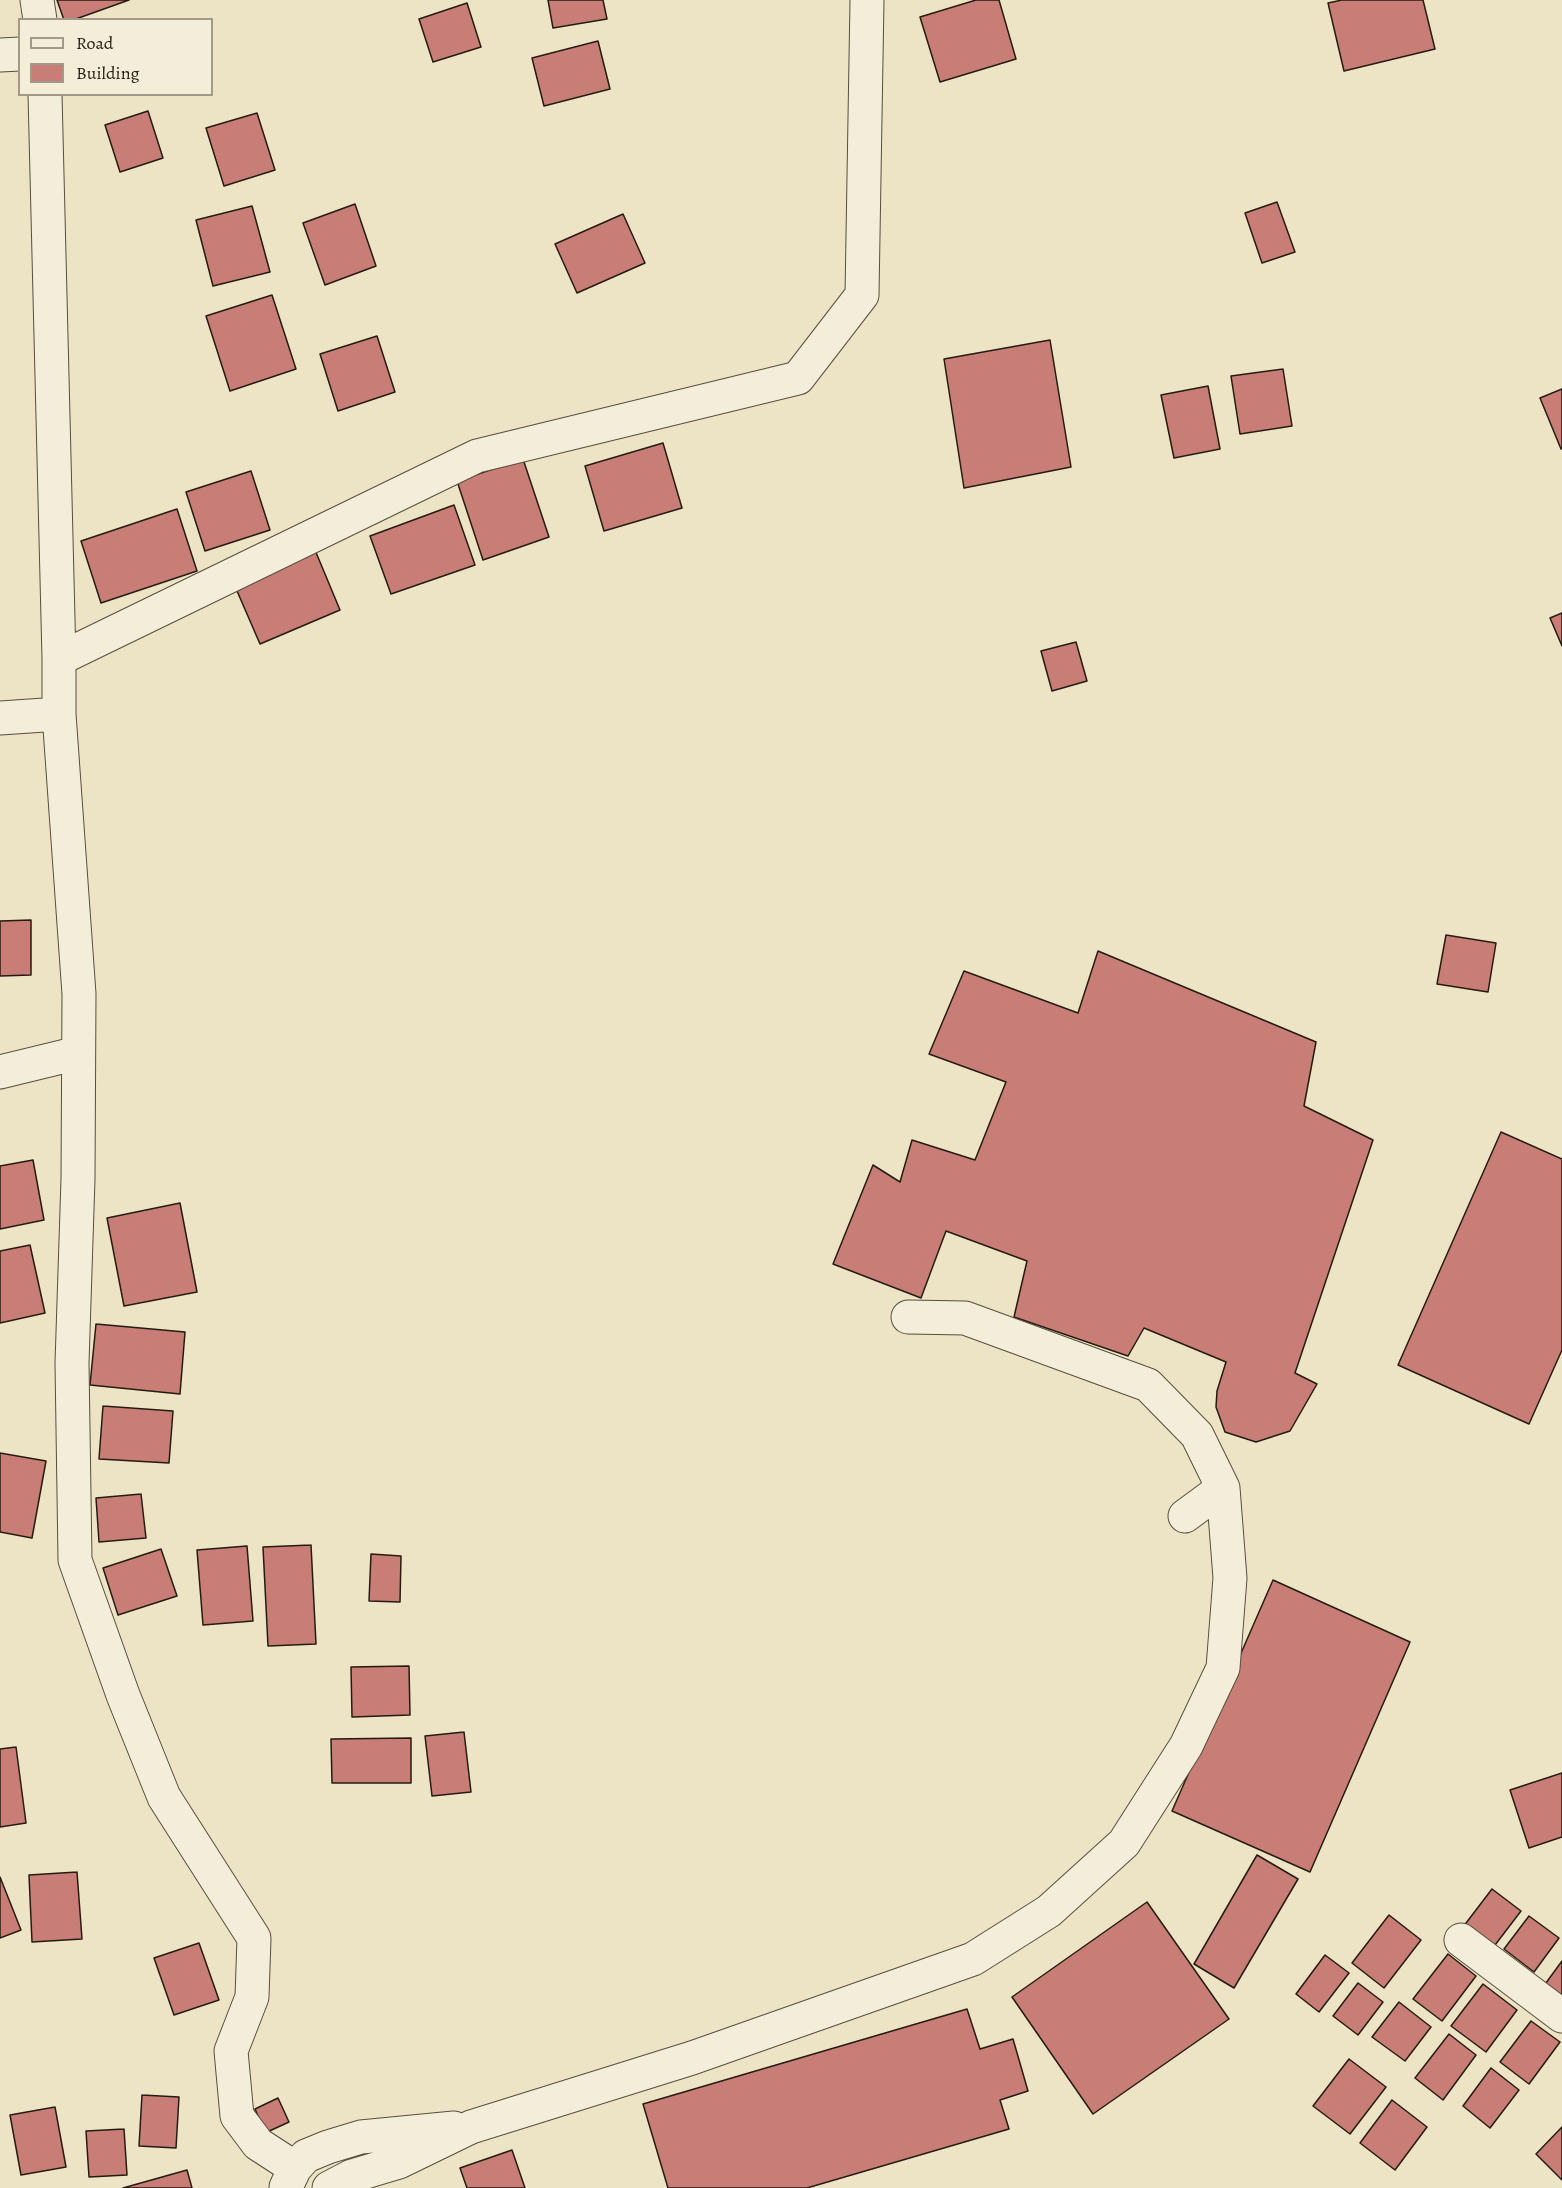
<!DOCTYPE html>
<html>
<head>
<meta charset="utf-8">
<style>
  body { margin:0 }
  #map { position:relative; width:1562px; height:2188px; overflow:hidden; background:#ede4c5; font-family:Alegreya,serif }
  canvas { display:block }
  .legend { position:absolute; left:18px; top:18px; width:195px; height:78px; box-sizing:border-box; background:#f3edd9; border:2px solid #a19989; margin:0; padding:8px 10px; list-style:none; font-size:18px; color:#251c11 }
  .legend li { display:flex; align-items:center; gap:12px; height:30px }
  .legend b { width:30px; border:2px solid #a19989 }
</style>
</head>
<body>
<div id="map">
<canvas width="1562" height="2188"></canvas>
<ul class="legend">
<li><b style="height:8px;background:#f3edd9"></b>Road</li>
<li><b style="height:16px;background:#c97d77"></b>Building</li>
</ul>
</div>
<script>
const ctx = document.querySelector('canvas').getContext('2d');
ctx.lineJoin = 'round';
function paint(path, color) { ctx.fillStyle = color; ctx.fill(path, 'evenodd'); }
const shape = rows => new Path2D(rows.map(r => 'M' + r).join(''));
function stroke(path, color, width, dash) { ctx.strokeStyle = color; ctx.lineWidth = width; ctx.lineCap = dash ? 'butt' : 'round'; ctx.setLineDash(dash || []); ctx.stroke(path); }
const building = shape([
  [57,0,129,0,73,20,64,20,57,0],
  [548,0,603,0,607,19,553,28,548,0],
  [976,0,999,0,1016,59,940,82,920,17,976,0],
  [1342,0,1423,0,1435,49,1344,71,1328,3,1342,0],
  [467,3,481,47,433,62,419,19,467,3],
  [598,41,610,89,544,106,532,58,598,41],
  [148,111,163,158,120,172,105,125,148,111],
  [257,113,275,170,224,186,206,128,257,113],
  [1277,202,1295,252,1262,263,1245,213,1277,202],
  [355,204,376,266,325,285,303,223,355,204],
  [252,206,270,272,213,286,196,220,252,206],
  [623,214,645,263,577,293,555,244,623,214],
  [272,295,296,369,230,391,206,316,272,295],
  [377,336,395,392,338,411,320,354,377,336],
  [1050,340,1071,467,964,488,944,359,1050,340],
  [1283,369,1292,426,1240,434,1231,376,1283,369],
  [1208,386,1220,449,1174,458,1161,395,1208,386],
  [1562,389,1562,449,1561,449,1540,398,1562,389],
  [663,443,682,508,604,531,585,466,663,443],
  [523,459,549,537,483,560,457,481,523,459],
  [251,471,270,530,205,551,186,492,251,471],
  [454,505,475,565,391,594,370,536,454,505],
  [177,509,197,571,101,603,81,541,177,509],
  [315,550,340,610,260,644,234,584,315,550],
  [1562,613,1562,646,1550,618,1562,613],
  [1076,642,1087,681,1052,691,1041,651,1076,642],
  [31,920,31,975,0,976,0,921,31,920],
  [1446,935,1496,943,1488,992,1437,984,1446,935],
  [1098,951,1316,1042,1304,1106,1373,1140,1295,1373,1317,1384,1290,1431,1256,1442,1225,1432,1216,1407,1217,1391,1226,1362,1144,1328,1128,1356,1014,1317,1027,1261,946,1231,921,1298,833,1264,873,1165,900,1182,912,1140,975,1160,1006,1082,929,1054,964,971,1078,1013,1098,951],
  [1501,1132,1562,1159,1562,1350,1529,1424,1398,1365,1501,1132],
  [33,1160,44,1220,0,1229,0,1166,33,1160],
  [180,1203,197,1292,124,1306,107,1218,180,1203],
  [30,1245,45,1313,0,1323,0,1251,30,1245],
  [96,1324,185,1332,180,1394,90,1385,96,1324],
  [103,1406,173,1411,169,1463,99,1459,103,1406],
  [0,1453,46,1461,32,1538,0,1532,0,1453],
  [141,1494,146,1538,99,1542,96,1498,141,1494],
  [311,1545,316,1644,268,1646,263,1547,311,1545],
  [247,1546,253,1621,203,1625,197,1550,247,1546],
  [161,1549,177,1596,118,1615,103,1568,161,1549],
  [371,1554,401,1556,400,1602,369,1601,371,1554],
  [1273,1580,1410,1642,1310,1872,1172,1811,1273,1580],
  [409,1666,410,1715,352,1717,351,1667,409,1666],
  [464,1732,471,1792,432,1796,425,1736,464,1732],
  [411,1738,411,1783,332,1783,331,1739,411,1738],
  [16,1747,26,1823,0,1827,0,1749,16,1747],
  [1562,1773,1562,1837,1529,1848,1510,1790,1562,1773],
  [1257,1855,1298,1879,1234,1988,1194,1964,1257,1855],
  [77,1872,82,1939,32,1942,29,1875,77,1872],
  [0,1877,21,1930,0,1938,0,1877],
  [1492,1889,1521,1911,1492,1949,1463,1927,1492,1889],
  [1147,1902,1229,2019,1093,2114,1012,1997,1147,1902],
  [1389,1915,1421,1940,1384,1988,1352,1963,1389,1915],
  [1529,1916,1559,1938,1534,1972,1504,1949,1529,1916],
  [199,1943,219,2000,174,2015,154,1958,199,1943],
  [1448,1954,1476,1976,1442,2021,1413,1999,1448,1954],
  [1325,1955,1349,1973,1319,2012,1296,1994,1325,1955],
  [1562,1961,1562,2001,1543,1987,1562,1961],
  [1358,1983,1383,2002,1358,2035,1333,2016,1358,1983],
  [1483,1984,1517,2010,1486,2052,1451,2026,1483,1984],
  [1399,2002,1431,2027,1405,2061,1372,2037,1399,2002],
  [967,2009,980,2049,1013,2039,1028,2091,1000,2100,1009,2129,807,2188,668,2188,643,2104,967,2009],
  [1531,2021,1560,2042,1529,2084,1500,2062,1531,2021],
  [1449,2034,1476,2055,1443,2100,1415,2078,1449,2034],
  [1349,2059,1386,2087,1350,2134,1313,2106,1349,2059],
  [1491,2068,1519,2090,1490,2128,1463,2106,1491,2068],
  [142,2095,179,2097,176,2148,139,2146,142,2095],
  [278,2098,289,2122,265,2133,255,2109,278,2098],
  [1392,2100,1427,2127,1395,2170,1360,2143,1392,2100],
  [55,2107,66,2167,21,2175,10,2115,55,2107],
  [1562,2127,1562,2180,1536,2154,1562,2127],
  [124,2129,127,2175,89,2177,86,2131,124,2129],
  [512,2150,525,2188,467,2188,460,2168,512,2150],
  [187,2170,192,2188,123,2188,187,2170]
]);
paint(building, '#c97d77');
stroke(building, '#251c11', 1.5);
const minor = shape([
  [37,0,40,20],
  [0,55,20,54],
  [45,94,59,659,59,714,79,994,78,1179,72,1363,75,1560,123,1695,164,1797,254,1938,252,1997,231,2051,237,2116,258,2144,295,2168],
  [59,659,477,456,798,378,862,295,867,0],
  [0,718,59,714],
  [0,1072,78,1053],
  [1185,1516,1223,1488],
  [1461,1940,1562,2016],
  [286,2187,295,2168,306,2156,328,2147,361,2137,454,2128],
  [329,2188,352,2176,399,2162,471,2127,692,2058,973,1959,1049,1911,1124,1843,1186,1746,1223,1668,1230,1578,1223,1488,1197,1435,1148,1385,965,1318,908,1317]
]);
stroke(minor, '#574e3e', 35);
stroke(minor, '#f3edd9', 33);
</script>
</body>
</html>
